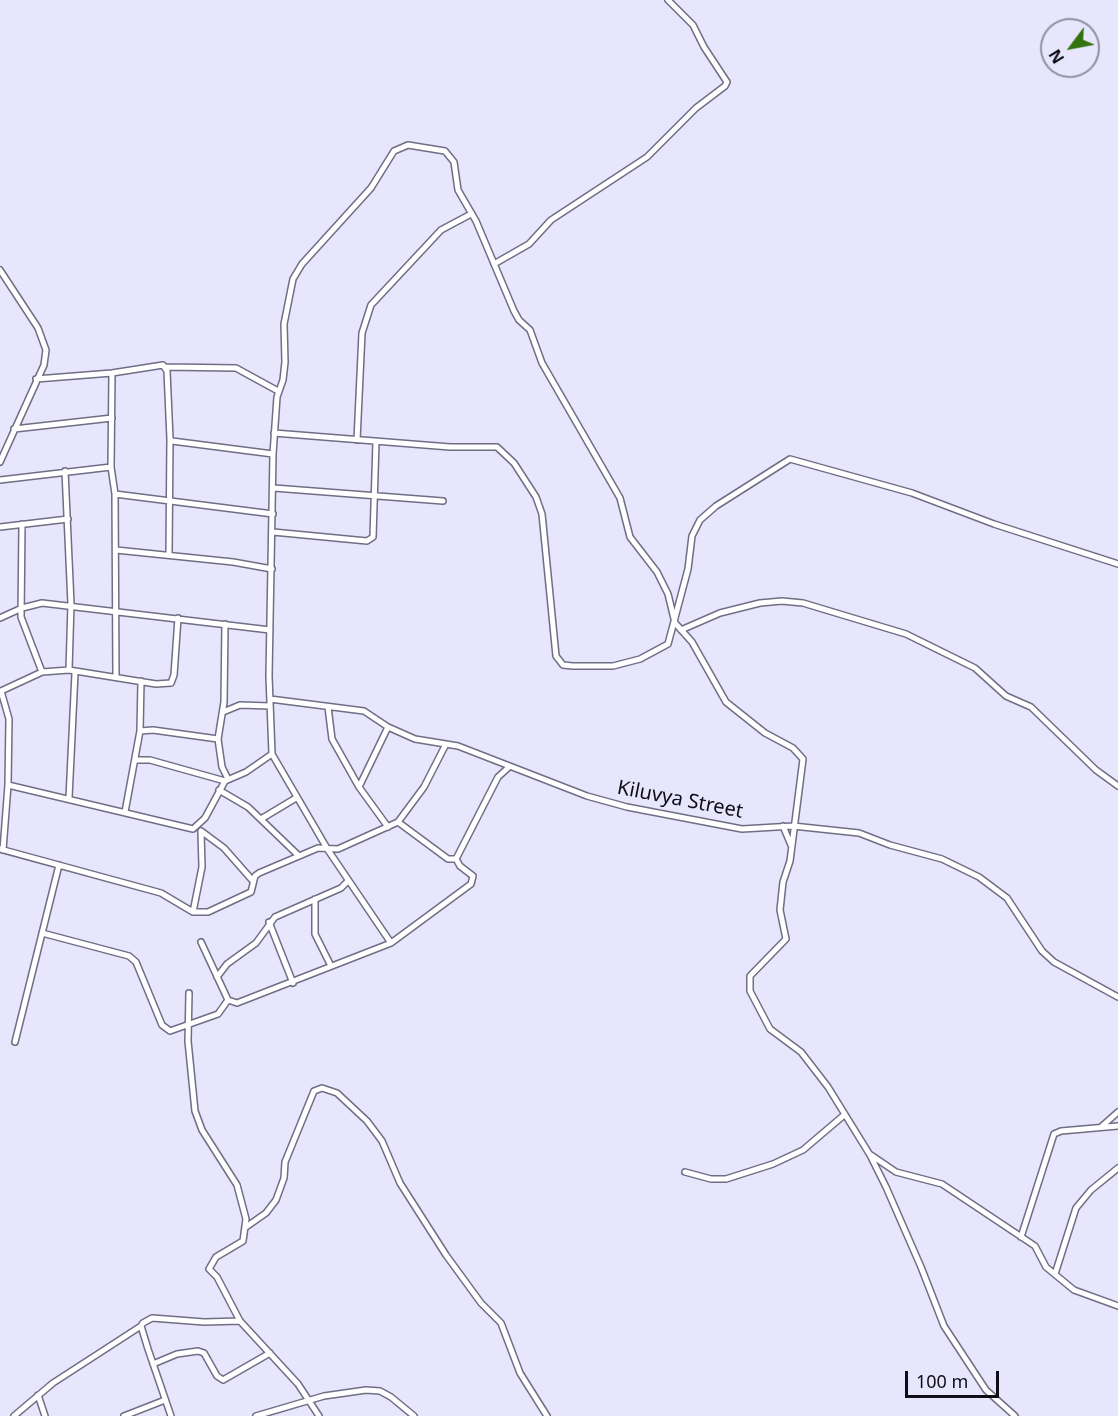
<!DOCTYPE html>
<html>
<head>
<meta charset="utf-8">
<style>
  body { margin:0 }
  #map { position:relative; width:1118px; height:1416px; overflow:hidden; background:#e7e6fc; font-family:"Noto Sans",sans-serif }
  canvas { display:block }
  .north { position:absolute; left:1040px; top:18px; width:60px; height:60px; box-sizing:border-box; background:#e7e6fc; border:2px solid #9190a0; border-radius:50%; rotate:238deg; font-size:16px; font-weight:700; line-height:24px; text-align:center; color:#0f0e17 }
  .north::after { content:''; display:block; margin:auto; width:21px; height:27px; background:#33730d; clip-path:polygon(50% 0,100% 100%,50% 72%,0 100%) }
  .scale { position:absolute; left:905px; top:1371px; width:94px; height:27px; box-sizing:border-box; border:3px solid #0f0e17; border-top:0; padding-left:8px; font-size:18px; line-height:21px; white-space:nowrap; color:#0f0e17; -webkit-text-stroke:4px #e7e6fc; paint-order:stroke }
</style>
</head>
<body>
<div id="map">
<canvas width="1118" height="1416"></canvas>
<div class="north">N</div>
<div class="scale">100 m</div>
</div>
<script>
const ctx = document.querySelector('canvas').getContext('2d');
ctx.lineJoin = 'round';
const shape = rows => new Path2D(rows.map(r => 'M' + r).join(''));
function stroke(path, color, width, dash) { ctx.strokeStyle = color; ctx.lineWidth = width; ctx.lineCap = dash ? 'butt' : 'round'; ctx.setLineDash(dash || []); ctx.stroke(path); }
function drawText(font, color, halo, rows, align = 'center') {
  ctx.font = font + ' "Noto Sans",sans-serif'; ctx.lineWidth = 4.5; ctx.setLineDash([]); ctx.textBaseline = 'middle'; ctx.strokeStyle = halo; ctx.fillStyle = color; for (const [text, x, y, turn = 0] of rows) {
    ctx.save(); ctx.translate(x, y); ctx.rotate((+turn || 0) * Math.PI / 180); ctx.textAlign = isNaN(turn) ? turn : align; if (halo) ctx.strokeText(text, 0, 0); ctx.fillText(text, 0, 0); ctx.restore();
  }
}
const street = shape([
  [494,264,529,244,551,220,647,157,696,108,725,86,727,82,704,47,693,25,668,0],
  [0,270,38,328,46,350,44,365,0,462],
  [165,367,236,368,278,391],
  [112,373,111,467,115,494,116,677],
  [36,379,112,373,163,365,167,371,170,439,172,441,273,454],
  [14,429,112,418],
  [274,433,450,447,497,447,514,463,536,497,542,514,556,656,563,665,573,666,613,666,640,659,668,644,688,569,692,536,700,520,716,506,790,459,912,493,994,524,1118,564],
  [357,440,362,333,371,305,441,230,471,214],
  [65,471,71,604,69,670],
  [0,480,111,467],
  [274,488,443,501],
  [115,494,273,514],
  [22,524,21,617,42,672],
  [0,527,68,519],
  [273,532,367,541,373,537,376,442],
  [116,550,233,562,272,569],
  [169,554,170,439],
  [0,618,22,608,42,603,270,630],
  [225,624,224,702,218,739,222,767,228,779],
  [681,630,720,613,760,603,782,601,803,603,906,634,975,668,1006,696,1031,707,1096,770,1118,786],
  [1,691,42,672,69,670,156,684,171,683,174,675,178,618],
  [1,691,9,719,8,785,3,850],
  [270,699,364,711,388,727,415,739,458,746,587,796,627,807,742,829,793,826,859,833,890,845,942,859,979,877,1007,898,1042,951,1054,962,1118,997],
  [328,707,332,739,359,787,388,827],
  [223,712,240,705,270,706],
  [140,731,153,730,218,739],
  [272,754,328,850,391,943],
  [136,760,150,760,225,781],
  [8,785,193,829,205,818,225,781,246,772,272,754,269,676,273,454,277,397,283,380,285,362,284,324,293,279,302,264,371,188,394,151,408,145,445,151,454,162,458,190,476,221,514,311,519,320,530,330,542,363,620,498,630,537,657,572,668,594,675,623,692,642,726,702,765,733,793,748,803,759,790,861,783,882,780,910,786,939,750,976,750,991,770,1029,801,1052,828,1087,870,1155,886,1187,921,1267,944,1326,986,1390,1015,1416],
  [359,787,388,727],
  [219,790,248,807,299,856],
  [69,798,75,673],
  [125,812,140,731,141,681],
  [261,819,296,798],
  [398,822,448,859,456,859],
  [783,826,791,845],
  [201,831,224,848,253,881],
  [0,849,161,893,193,912,208,912,251,892,255,876,259,873,318,848,338,849,398,822,424,787,446,744],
  [315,899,315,934,331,966],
  [193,912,202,867,201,832],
  [269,922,293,983],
  [42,933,129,956,136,962,162,1025,170,1031,218,1014,228,1000],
  [201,942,228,1000,237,1003,391,943,471,884,473,876,460,866,456,859,498,777,509,767],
  [217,977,227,964,256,943,275,917,341,888,348,881],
  [189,993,188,1041,195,1111,202,1130,237,1185,246,1219,243,1241,216,1257,209,1269,217,1277,240,1321,298,1384,319,1416],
  [15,1042,59,865],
  [1101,1127,1118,1112],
  [871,1155,896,1172,942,1184,1035,1246,1046,1267,1074,1290,1118,1306],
  [685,1172,711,1179,726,1179,773,1164,803,1150,843,1116],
  [246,1227,266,1213,276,1200,284,1178,285,1162,314,1091,322,1088,337,1093,367,1121,382,1141,400,1183,446,1255,481,1303,501,1323,520,1373,547,1416],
  [1021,1237,1054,1134,1061,1131,1118,1126],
  [1055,1274,1076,1208,1091,1190,1118,1168],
  [153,1364,177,1354,198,1351,204,1353,217,1376,223,1380,270,1353],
  [38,1395,45,1416],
  [14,1416,53,1383,141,1326],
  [124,1416,165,1400],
  [171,1416,148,1349,141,1326,143,1323,152,1318,204,1322,240,1321],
  [256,1416,324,1396,366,1390,380,1391,391,1397,414,1416]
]);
stroke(street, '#6f6e85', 8);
stroke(street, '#fff', 5);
drawText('20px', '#0f0e17', '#e7e6fc', [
  ["Kiluvya Street",680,800,11]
]);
</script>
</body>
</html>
